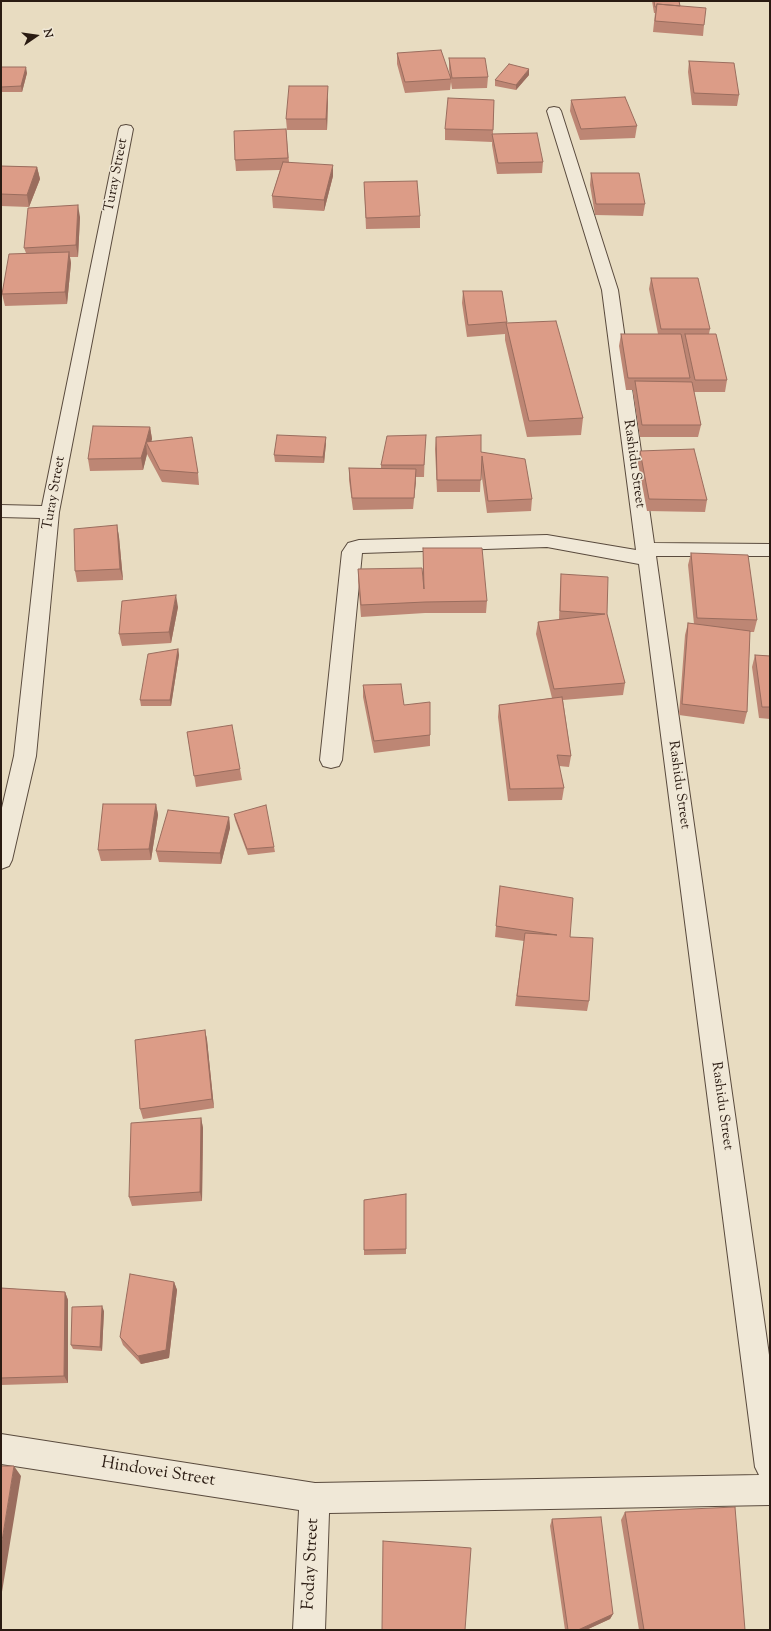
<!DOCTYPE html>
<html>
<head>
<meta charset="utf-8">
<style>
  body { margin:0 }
  #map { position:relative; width:771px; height:1631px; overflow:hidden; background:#e8dcc1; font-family:"Sorts Mill Goudy",serif }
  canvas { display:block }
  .frame { position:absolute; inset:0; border:2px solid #2a1b12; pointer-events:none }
  .north { position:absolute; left:16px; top:16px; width:40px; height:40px; -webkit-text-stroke:3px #f0e8d7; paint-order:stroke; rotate:77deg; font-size:11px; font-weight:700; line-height:16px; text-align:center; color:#2a1b12 }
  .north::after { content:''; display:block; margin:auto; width:14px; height:18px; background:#2a1b12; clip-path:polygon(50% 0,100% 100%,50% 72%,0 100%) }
</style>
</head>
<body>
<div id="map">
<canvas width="771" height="1631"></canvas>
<div class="frame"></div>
<div class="north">N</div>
</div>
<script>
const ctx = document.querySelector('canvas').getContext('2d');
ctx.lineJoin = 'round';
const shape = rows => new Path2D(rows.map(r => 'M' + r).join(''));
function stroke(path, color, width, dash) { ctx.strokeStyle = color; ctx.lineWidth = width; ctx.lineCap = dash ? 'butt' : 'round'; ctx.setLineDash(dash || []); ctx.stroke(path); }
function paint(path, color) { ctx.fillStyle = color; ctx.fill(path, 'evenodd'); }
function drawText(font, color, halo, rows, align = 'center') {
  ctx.font = font + ' "Sorts Mill Goudy",serif'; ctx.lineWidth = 3; ctx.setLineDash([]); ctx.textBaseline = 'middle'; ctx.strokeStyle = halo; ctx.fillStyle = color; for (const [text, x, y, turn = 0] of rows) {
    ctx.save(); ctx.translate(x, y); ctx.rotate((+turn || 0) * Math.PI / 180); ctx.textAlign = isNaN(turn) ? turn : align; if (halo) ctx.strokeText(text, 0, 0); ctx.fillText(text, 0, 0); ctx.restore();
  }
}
const minor = shape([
  [554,107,559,108,561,111,618,290,654,543,770,544,770,556,656,556,770,1362,770,1505,329,1513,325,1630,293,1630,299,1510,1,1464,1,1434,315,1483,759,1475,755,1467,639,564,547,547,362,553,342,760,339,766,331,768,323,766,320,760,342,552,348,543,359,540,547,535,636,550,602,290,547,111,549,108,554,107],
  [126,125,131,126,133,129,59,512,36,756,12,860,9,866,1,869,1,812,14,756,40,518,1,517,1,505,42,506,119,129,121,126,126,125]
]);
stroke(minor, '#5a4b3e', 2);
paint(minor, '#f0e8d7');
paint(shape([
  [652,1,679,1,680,6,704,25,703,36,653,32,655,13,654,13],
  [397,53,450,76,449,69,449,58,488,77,487,88,452,89,451,82,450,90,405,93,397,64],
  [689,61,739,95,737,106,692,105,688,72],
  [1,67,27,73,22,92,1,92],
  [529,75,516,90,495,86,495,80],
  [328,98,327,130,287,130,286,119],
  [494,100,493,134,543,162,542,173,497,174,492,145,492,142,445,140,445,129],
  [571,100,637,126,635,138,580,140,570,111],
  [286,129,289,162,333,176,324,211,273,208,272,196,280,170,236,171,235,160],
  [1,166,37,167,40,179,29,207,1,206],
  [591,173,645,204,643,216,595,215,590,185],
  [364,182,420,216,420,228,366,229],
  [80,217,78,257,70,257,71,263,67,304,5,306,2,294,26,253,24,248],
  [651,278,710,329,709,334,727,380,725,392,694,392,701,425,698,437,640,437,633,393,633,390,626,390,619,346,621,334,658,334,649,289],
  [463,291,507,322,507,323,583,418,581,435,527,437,505,340,505,334,467,337,462,303],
  [150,427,152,439,151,442,198,473,199,485,162,482,147,454,143,470,90,471,88,459],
  [436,437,481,452,532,499,531,511,487,513,481,471,480,492,437,492,435,449],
  [326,443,324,463,275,462,274,455],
  [425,447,424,477,416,477,413,509,353,510,349,480,349,468,381,468,381,465],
  [640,451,707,500,705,512,647,511,638,463],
  [117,525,119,537,123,580,77,582,75,571],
  [423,548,487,601,486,613,425,613,361,617,358,581,358,569,423,581],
  [691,553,757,620,754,632,750,632,747,712,744,724,679,715,685,635,688,623,694,624,688,565],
  [561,574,607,614,625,683,623,695,563,700,571,756,569,767,559,766,564,788,562,800,508,801,498,717,499,705,552,698,536,634,538,622,559,620,560,586],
  [178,607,171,643,122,646,119,634],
  [178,649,179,655,171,706,141,706,140,700],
  [755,655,770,656,770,719,759,718,752,667],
  [363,685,404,705,430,735,430,746,374,753,363,697],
  [187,732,240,769,242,780,196,787],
  [156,804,158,815,151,860,101,861,98,850],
  [234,814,274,847,275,852,248,855,235,820],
  [229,817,230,828,221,864,159,862,156,851],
  [500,886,570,937,589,1001,587,1011,515,1006,524,941,495,937],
  [205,1030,207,1040,214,1108,143,1119,140,1109],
  [201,1118,203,1128,202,1201,132,1206,129,1197],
  [406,1194,406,1254,364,1255,364,1200],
  [174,1282,177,1290,169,1358,141,1364,123,1345,120,1337],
  [1,1288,65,1292,68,1300,68,1383,1,1385],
  [104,1311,102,1351,73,1349,71,1345],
  [625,1512,745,1630,639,1630,621,1520],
  [552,1519,613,1614,610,1619,586,1630,565,1630,550,1526]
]), '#bd8674');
paint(shape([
  [26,67,27,73,22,92,21,86],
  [529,69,529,75,516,90,516,85],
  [328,86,328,98,327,130,326,119],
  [333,165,333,176,324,211,324,200],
  [37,167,40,179,29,207,27,195],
  [78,205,80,217,78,257,76,245],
  [69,252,71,263,67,304,65,292],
  [150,427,152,439,149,449,146,442],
  [326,437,326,443,324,463,323,457],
  [146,442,147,454,143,470,141,458],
  [416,469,416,481,413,509,414,498],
  [117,525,119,537,123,580,120,569],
  [176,595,178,607,171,643,169,632],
  [178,649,179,655,171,706,170,700],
  [156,804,158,815,151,860,149,849],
  [229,817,230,828,221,864,220,853],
  [205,1030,207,1040,214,1108,212,1099],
  [201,1118,203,1128,202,1201,200,1192],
  [174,1282,177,1290,169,1358,141,1364,138,1356],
  [65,1292,68,1300,68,1383,64,1376],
  [102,1306,104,1311,102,1351,100,1347],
  [14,1466,21,1476,1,1598,1,1547],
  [613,1614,610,1619,586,1630,578,1630]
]), '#9a6d5e');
const building = shape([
  [654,1,679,1,680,6,657,4,656,7,655,7,654,1],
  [657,4,706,8,704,25,655,21,657,4],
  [441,50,451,79,405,82,397,53,441,50],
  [449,58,485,58,488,77,452,78,449,58],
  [689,61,734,63,739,95,694,93,689,61],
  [509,64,529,69,516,85,495,80,509,64],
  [1,67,26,67,21,86,1,87,1,67],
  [289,86,328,86,326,119,286,119,289,86],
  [625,97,637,126,581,129,571,100,625,97],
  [448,98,494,100,493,130,445,129,448,98],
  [286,129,288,158,235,160,234,131,286,129],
  [537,133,543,162,498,163,492,134,537,133],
  [283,162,333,165,324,200,272,196,283,162],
  [1,166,37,167,27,195,1,194,1,166],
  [591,173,639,173,645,204,596,204,591,173],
  [417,181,420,216,366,218,364,182,417,181],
  [78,205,76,245,24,248,28,208,78,205],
  [69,252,65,292,2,294,9,254,69,252],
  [651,278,698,278,710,329,661,329,651,278],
  [463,291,502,291,507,322,468,325,463,291],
  [556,321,583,418,529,421,506,323,556,321],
  [621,334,681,334,690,378,628,378,621,334],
  [685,334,716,334,727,380,695,380,685,334],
  [635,381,692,382,701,425,642,425,635,381],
  [93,426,150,427,146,442,192,437,198,473,160,470,146,442,141,458,88,459,93,426],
  [277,435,326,437,323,457,274,455,277,435],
  [426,435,424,465,381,465,387,436,426,435],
  [481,435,481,452,525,459,532,499,488,501,482,456,481,480,437,480,436,437,481,435],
  [694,449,707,500,649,499,640,451,694,449],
  [349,468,416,469,414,498,352,498,349,468],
  [117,525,120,569,75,571,74,529,117,525],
  [423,548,482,548,487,601,425,602,361,605,358,569,422,568,424,589,423,548],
  [691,553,748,555,757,620,697,618,691,553],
  [561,574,608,577,607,614,625,683,554,689,538,622,605,614,560,611,561,574],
  [176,595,169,632,119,634,122,601,176,595],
  [688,623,750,631,747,712,682,704,688,623],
  [178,649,170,700,140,700,148,654,178,649],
  [755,655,770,656,770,707,762,707,755,655],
  [401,684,404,705,430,702,430,735,374,741,363,685,401,684],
  [562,697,571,756,557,755,564,788,510,789,499,705,562,697],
  [232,725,240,769,194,776,187,732,232,725],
  [103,804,156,804,149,849,98,850,103,804],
  [266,805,274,847,247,849,234,814,266,805],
  [168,810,229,817,220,853,156,851,168,810],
  [500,886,573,898,570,937,593,938,589,1001,517,996,525,933,557,935,496,926,500,886],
  [205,1030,212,1099,140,1109,135,1040,205,1030],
  [201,1118,200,1192,129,1197,131,1123,201,1118],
  [406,1194,406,1249,364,1250,364,1200,406,1194],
  [130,1274,174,1282,166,1350,138,1356,120,1337,130,1274],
  [1,1288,65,1292,64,1376,1,1378,1,1288],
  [102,1306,100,1347,71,1345,72,1307,102,1306],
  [1,1466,14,1466,1,1547,1,1466],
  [735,1507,745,1630,644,1630,625,1512,735,1507],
  [601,1517,613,1614,578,1630,568,1630,552,1519,601,1517],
  [383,1541,471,1548,465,1630,382,1630,383,1541]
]);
paint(building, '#dc9c87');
stroke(building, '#9a6d5e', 1);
drawText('14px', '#2a1b12', '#f0e8d7', [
  ["Turay Street",117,175,-79],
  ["Rashidu Street",633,464,82],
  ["Turay Street",55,493,-80],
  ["Rashidu Street",678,785,82],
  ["Rashidu Street",721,1106,82]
]);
drawText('17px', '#2a1b12', '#f0e8d7', [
  ["Hindovei Street",158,1473,9],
  ["Foday Street",312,1564,-87]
]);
</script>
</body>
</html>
